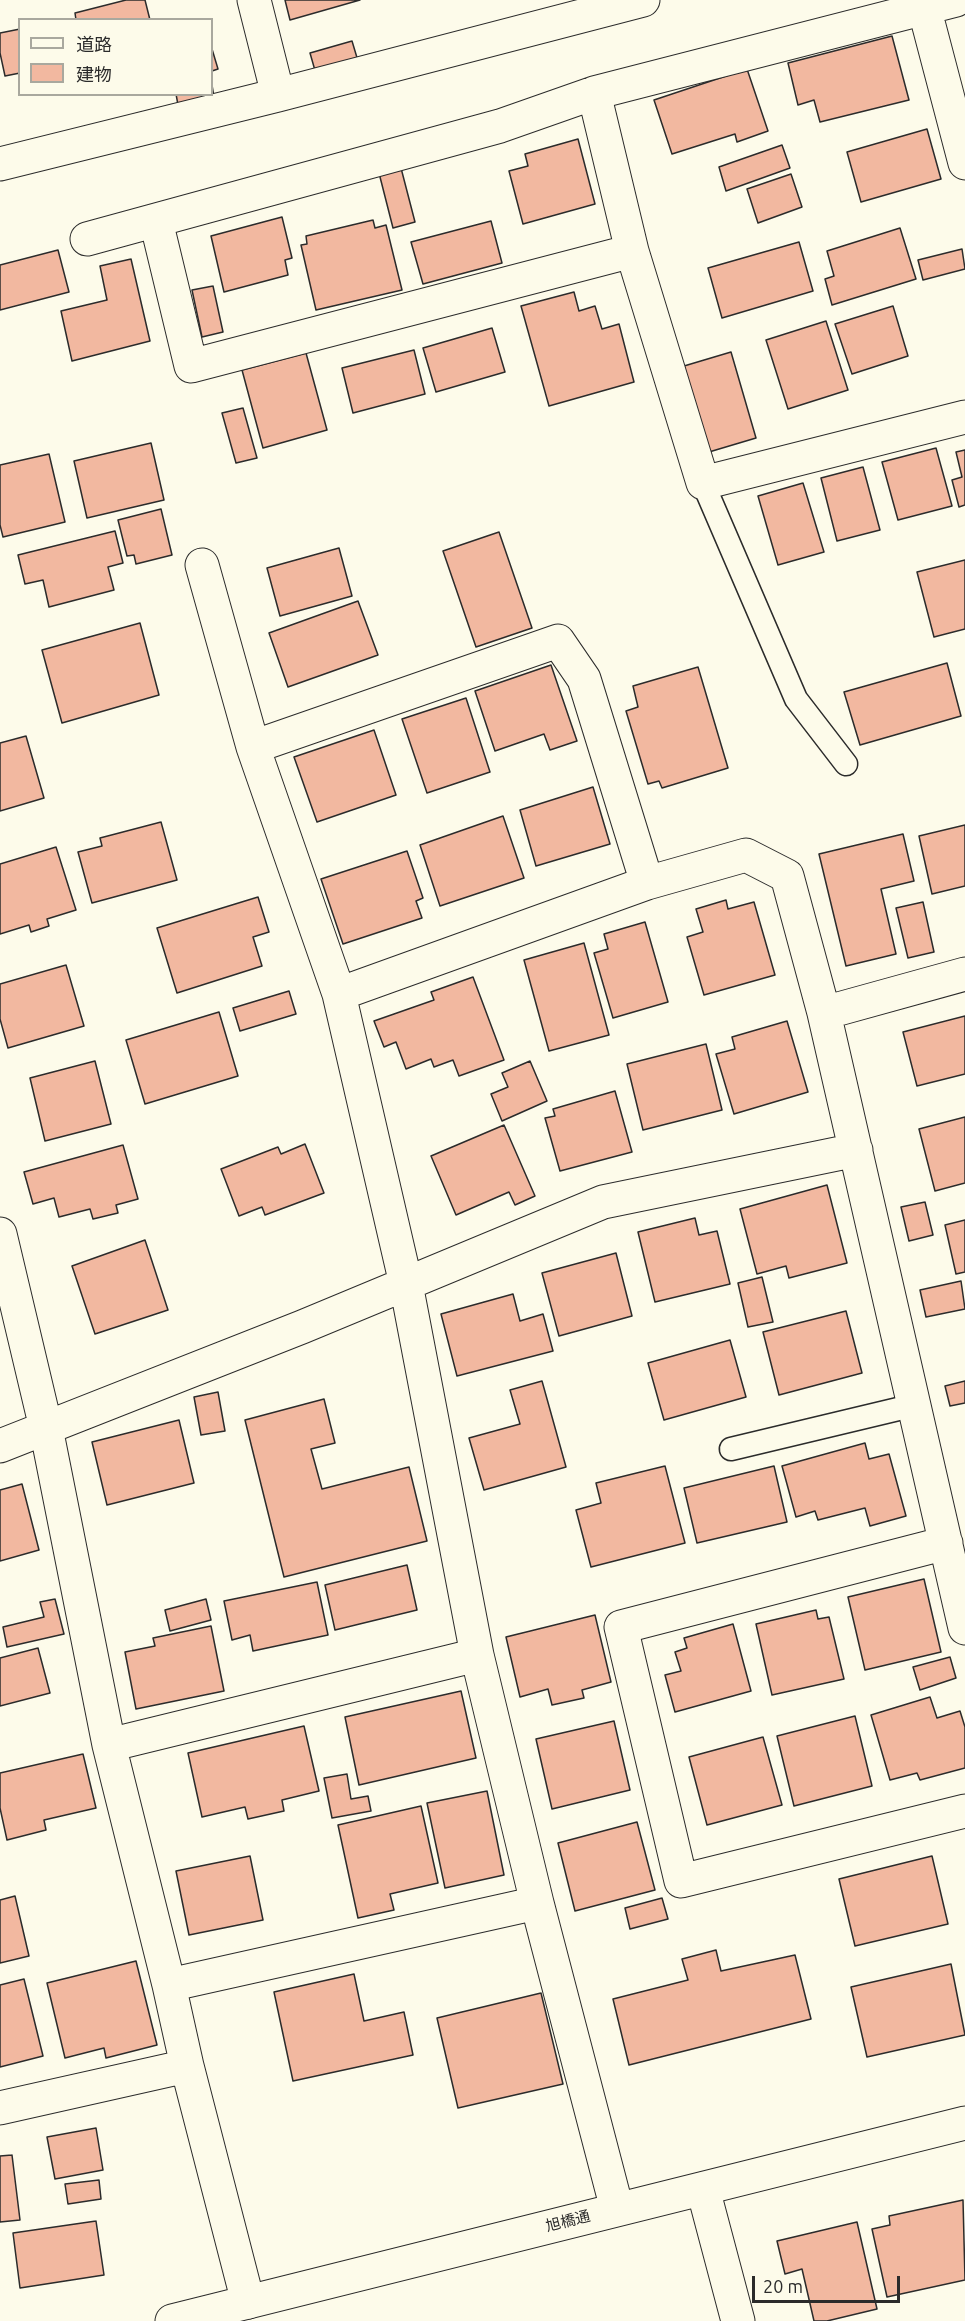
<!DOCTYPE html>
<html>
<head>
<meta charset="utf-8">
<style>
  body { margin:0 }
  #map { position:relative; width:965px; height:2321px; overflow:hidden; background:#fdfbea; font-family:Ubuntu,"Noto Sans JP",sans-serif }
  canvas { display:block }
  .legend { position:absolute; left:18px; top:18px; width:195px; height:78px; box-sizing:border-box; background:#fdfbea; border:2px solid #a9a89e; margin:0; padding:8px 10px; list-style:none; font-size:18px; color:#2b2b2b }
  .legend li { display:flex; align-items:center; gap:12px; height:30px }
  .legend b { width:30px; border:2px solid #a9a89e }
  .scale { position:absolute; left:752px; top:2276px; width:148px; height:27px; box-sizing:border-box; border:3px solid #2b2b2b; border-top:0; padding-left:8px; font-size:18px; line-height:21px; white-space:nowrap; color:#2b2b2b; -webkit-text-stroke:4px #fdfbea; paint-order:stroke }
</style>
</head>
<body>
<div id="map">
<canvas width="965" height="2321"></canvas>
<ul class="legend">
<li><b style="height:8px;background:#fdfbea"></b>道路</li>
<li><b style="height:16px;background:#f2b8a0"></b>建物</li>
</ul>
<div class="scale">20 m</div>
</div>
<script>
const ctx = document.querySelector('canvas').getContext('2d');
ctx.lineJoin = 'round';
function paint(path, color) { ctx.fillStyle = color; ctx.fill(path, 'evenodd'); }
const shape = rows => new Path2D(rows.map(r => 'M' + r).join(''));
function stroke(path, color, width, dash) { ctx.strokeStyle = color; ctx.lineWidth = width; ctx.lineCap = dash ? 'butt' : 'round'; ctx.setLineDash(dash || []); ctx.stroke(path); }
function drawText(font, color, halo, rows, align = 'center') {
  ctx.font = font + ' Ubuntu,"Noto Sans JP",sans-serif'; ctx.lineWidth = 4.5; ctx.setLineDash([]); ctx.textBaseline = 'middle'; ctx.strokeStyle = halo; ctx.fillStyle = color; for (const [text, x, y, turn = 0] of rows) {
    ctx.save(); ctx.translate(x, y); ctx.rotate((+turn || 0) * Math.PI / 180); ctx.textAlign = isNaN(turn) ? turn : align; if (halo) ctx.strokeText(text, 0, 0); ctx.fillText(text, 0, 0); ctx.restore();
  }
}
const building = shape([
  [126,0,145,0,150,20,76,20,75,13,126,0],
  [285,0,360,0,290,20,285,0],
  [20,29,20,73,5,76,0,53,0,33,20,29],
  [892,36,909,100,820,122,814,100,798,105,788,63,892,36],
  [352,41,358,61,316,74,310,53,352,41],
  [212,49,218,69,212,71,212,49],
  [747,69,768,131,737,142,735,134,672,154,654,100,747,69],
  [212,85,214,97,178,105,176,94,212,94,212,85],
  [927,129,941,179,861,202,847,152,927,129],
  [578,139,595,204,523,224,509,171,528,166,525,154,578,139],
  [782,145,790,168,726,191,719,167,782,145],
  [401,168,415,222,393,228,379,173,401,168],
  [791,174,802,207,758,223,747,189,791,174],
  [282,217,292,258,285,260,288,275,224,292,211,236,282,217],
  [373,220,375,228,386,225,402,290,316,310,301,245,307,244,306,236,373,220],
  [491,221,502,263,423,284,411,242,491,221],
  [900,228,916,279,832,305,825,279,834,276,827,251,900,228],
  [799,242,813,291,722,318,708,268,799,242],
  [962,249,965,269,923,280,918,260,962,249],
  [58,250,69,292,0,310,0,265,58,250],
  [131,259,150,341,72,361,61,311,107,300,100,266,131,259],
  [213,286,223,332,202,337,192,290,213,286],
  [574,292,579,311,595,306,602,329,619,324,634,382,549,406,521,306,574,292],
  [893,306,908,356,852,374,835,324,893,306],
  [826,321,848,390,788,409,766,340,826,321],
  [492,328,505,372,436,392,423,348,492,328],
  [414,350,425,394,353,413,342,368,414,350],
  [731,352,756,438,709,452,684,366,731,352],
  [306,353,327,430,263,448,242,370,306,353],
  [243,408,257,458,236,463,222,413,243,408],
  [151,443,164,500,87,518,74,461,151,443],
  [936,448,952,506,898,520,882,462,936,448],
  [965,450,965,505,959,507,952,480,962,477,956,452,965,450],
  [49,454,65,522,3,537,0,525,0,465,49,454],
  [863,467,880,530,837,541,821,478,863,467],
  [803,483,824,552,778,565,758,496,803,483],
  [161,509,172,555,136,564,134,555,127,556,118,520,161,509],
  [115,531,123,563,108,567,114,590,49,607,43,580,25,584,18,555,115,531],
  [499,532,532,628,476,647,443,551,499,532],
  [339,548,352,596,280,616,267,568,339,548],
  [965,560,965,629,934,637,917,572,965,560],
  [358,601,378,655,288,687,269,633,358,601],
  [140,623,159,695,62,723,42,650,140,623],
  [947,663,961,716,860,745,844,692,947,663],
  [551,665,577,741,550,750,544,734,495,751,475,691,551,665],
  [698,667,728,768,662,788,659,781,648,784,626,711,638,707,633,686,698,667],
  [466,698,490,772,427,793,402,719,466,698],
  [374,730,396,795,317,822,294,757,374,730],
  [26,736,44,798,0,811,0,743,26,736],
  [593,787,610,844,536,866,520,810,593,787],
  [503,816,524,878,440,906,420,845,503,816],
  [161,822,177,880,92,903,78,852,102,846,100,838,161,822],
  [965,825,965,886,932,894,919,836,965,825],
  [903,834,914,881,881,889,896,954,846,966,819,854,903,834],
  [56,847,76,910,47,919,49,926,31,932,29,925,0,934,0,864,56,847],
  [407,851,423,898,416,901,422,918,343,944,321,879,407,851],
  [258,897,269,932,253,937,262,966,177,993,157,928,258,897],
  [726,900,728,909,754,902,775,975,704,995,687,937,703,932,696,909,726,900],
  [923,902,934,952,908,958,896,908,923,902],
  [645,922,668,1002,613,1018,594,953,608,949,604,934,645,922],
  [584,943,609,1035,549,1051,524,960,584,943],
  [66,965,84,1026,8,1048,0,1019,0,984,66,965],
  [473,977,504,1060,459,1076,453,1060,434,1067,431,1059,406,1069,396,1042,384,1047,374,1021,434,1000,431,992,473,977],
  [289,991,296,1014,240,1031,233,1008,289,991],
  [219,1012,238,1076,145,1104,126,1040,219,1012],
  [965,1016,965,1074,917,1086,903,1032,965,1016],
  [787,1021,808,1092,734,1114,716,1054,735,1049,732,1037,787,1021],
  [706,1044,722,1110,643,1130,627,1064,706,1044],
  [95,1061,111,1124,45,1141,30,1078,95,1061],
  [530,1061,547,1101,502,1121,491,1094,508,1087,502,1073,530,1061],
  [615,1091,632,1152,560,1171,545,1118,555,1116,553,1109,615,1091],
  [965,1117,965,1183,935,1191,919,1129,965,1117],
  [504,1125,535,1196,515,1205,509,1192,456,1215,431,1156,504,1125],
  [305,1144,324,1193,265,1215,262,1207,239,1216,221,1169,278,1147,281,1154,305,1144],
  [123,1145,138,1199,116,1205,118,1213,93,1219,90,1209,59,1217,54,1198,33,1204,24,1172,123,1145],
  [827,1185,847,1263,789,1278,786,1266,757,1274,740,1209,827,1185],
  [925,1202,933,1235,909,1241,901,1207,925,1202],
  [695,1218,699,1235,717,1231,730,1284,655,1302,638,1232,695,1218],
  [965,1220,965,1272,956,1274,945,1225,965,1220],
  [145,1240,168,1310,95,1334,72,1266,145,1240],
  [616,1253,632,1316,559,1336,542,1273,616,1253],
  [762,1277,773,1322,748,1327,738,1283,762,1277],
  [961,1281,965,1309,926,1317,920,1290,961,1281],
  [513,1294,520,1321,543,1314,553,1351,457,1376,441,1314,513,1294],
  [846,1311,862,1373,779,1395,763,1332,846,1311],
  [730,1340,746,1397,664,1420,648,1363,730,1340],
  [542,1381,566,1467,484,1490,469,1438,520,1424,510,1390,542,1381],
  [965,1381,965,1403,950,1406,945,1386,965,1381],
  [218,1392,225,1431,201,1435,194,1397,218,1392],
  [324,1399,335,1443,311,1449,322,1489,409,1467,427,1541,284,1577,245,1420,324,1399],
  [179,1420,194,1483,107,1505,92,1442,179,1420],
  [865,1443,869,1459,889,1454,906,1516,870,1526,865,1508,818,1520,815,1511,796,1517,782,1466,865,1443],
  [665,1466,685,1543,591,1567,576,1510,601,1503,596,1483,665,1466],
  [774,1466,787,1522,697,1543,684,1488,774,1466],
  [22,1484,39,1550,0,1561,0,1490,22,1484],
  [407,1565,417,1610,335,1630,325,1585,407,1565],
  [924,1579,941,1652,865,1670,848,1597,924,1579],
  [317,1582,328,1635,253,1651,250,1635,232,1640,224,1601,317,1582],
  [55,1599,64,1634,7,1647,3,1627,44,1617,40,1602,55,1599],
  [206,1599,211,1620,170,1631,165,1610,206,1599],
  [816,1610,818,1619,829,1617,844,1679,772,1695,756,1624,816,1610],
  [595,1615,611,1682,582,1690,584,1698,552,1705,548,1689,520,1697,506,1637,595,1615],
  [733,1624,751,1691,675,1712,665,1675,681,1671,675,1652,687,1648,684,1638,733,1624],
  [211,1626,224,1691,136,1709,125,1652,155,1646,153,1638,211,1626],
  [38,1648,50,1693,0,1706,0,1658,38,1648],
  [950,1657,956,1678,920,1690,913,1667,950,1657],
  [461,1691,476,1758,359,1785,345,1717,461,1691],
  [930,1697,937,1718,960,1711,965,1727,965,1768,920,1780,917,1773,890,1780,871,1715,930,1697],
  [855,1716,872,1786,794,1806,777,1736,855,1716],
  [614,1721,630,1790,552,1809,536,1739,614,1721],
  [304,1726,319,1791,282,1800,284,1811,248,1819,245,1807,202,1817,188,1753,304,1726],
  [763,1737,782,1805,707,1825,689,1757,763,1737],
  [83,1754,96,1808,44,1820,46,1830,7,1840,0,1808,0,1773,83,1754],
  [347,1774,351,1799,368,1796,371,1811,332,1818,324,1778,347,1774],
  [487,1791,504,1875,445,1888,427,1803,487,1791],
  [421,1806,438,1883,390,1894,394,1910,358,1918,338,1825,421,1806],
  [637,1822,655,1890,575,1911,558,1843,637,1822],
  [250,1856,263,1920,189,1935,176,1871,250,1856],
  [932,1856,948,1924,855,1946,839,1879,932,1856],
  [15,1896,29,1956,0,1963,0,1900,15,1896],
  [662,1898,668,1919,630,1929,625,1908,662,1898],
  [716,1950,721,1971,795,1955,811,2019,629,2065,613,1999,688,1980,682,1959,716,1950],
  [136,1961,157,2045,106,2058,104,2048,65,2058,47,1983,136,1961],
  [951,1964,965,2035,867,2057,851,1987,951,1964],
  [354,1974,364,2021,404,2012,413,2055,293,2081,274,1992,354,1974],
  [24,1979,43,2056,0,2067,0,1985,24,1979],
  [541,1993,563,2084,458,2108,437,2018,541,1993],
  [96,2128,103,2170,55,2179,47,2137,96,2128],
  [12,2155,20,2220,0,2222,0,2156,12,2155],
  [99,2180,101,2199,68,2204,65,2184,99,2180],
  [963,2200,965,2280,887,2297,872,2229,890,2225,889,2216,963,2200],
  [96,2221,104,2275,20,2288,13,2233,96,2221],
  [857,2222,877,2309,827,2321,814,2321,802,2269,785,2274,777,2241,857,2222]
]);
paint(building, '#f2b8a0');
stroke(building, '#2b2b2b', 1.5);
const service = shape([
  [703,483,796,699,846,764],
  [731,1449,915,1405]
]);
const minor = shape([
  [254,0,278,95],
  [924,7,965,163],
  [594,93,632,251,703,483,965,417],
  [0,164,278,95,643,0],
  [156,221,191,366,632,251],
  [87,239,500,126,594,93,956,0],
  [253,747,558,641,584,679,647,883],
  [339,994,647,883,746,855,787,876,824,1013,965,1628],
  [824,1013,965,974],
  [0,1234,46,1428,109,1745,169,1985,187,2066,0,2108],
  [0,1446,302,1327,603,1202,856,1150],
  [946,1543,621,1627,681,1881,965,1811],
  [109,1745,477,1655],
  [537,1903,617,2209],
  [169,1985,537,1903,477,1655,406,1284,339,994,253,747,202,565],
  [187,2066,248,2302],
  [703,2189,738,2321]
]);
const tertiary = shape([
  [172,2321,965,2123]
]);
stroke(service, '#2b2b2b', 25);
stroke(minor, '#2b2b2b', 35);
stroke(tertiary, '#2b2b2b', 35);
stroke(service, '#fdfbea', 22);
stroke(minor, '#fdfbea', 33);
stroke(tertiary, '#fdfbea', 33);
drawText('15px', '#2b2b2b', '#fdfbea', [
  ["旭橋通",568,2221,-14]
]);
</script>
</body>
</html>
